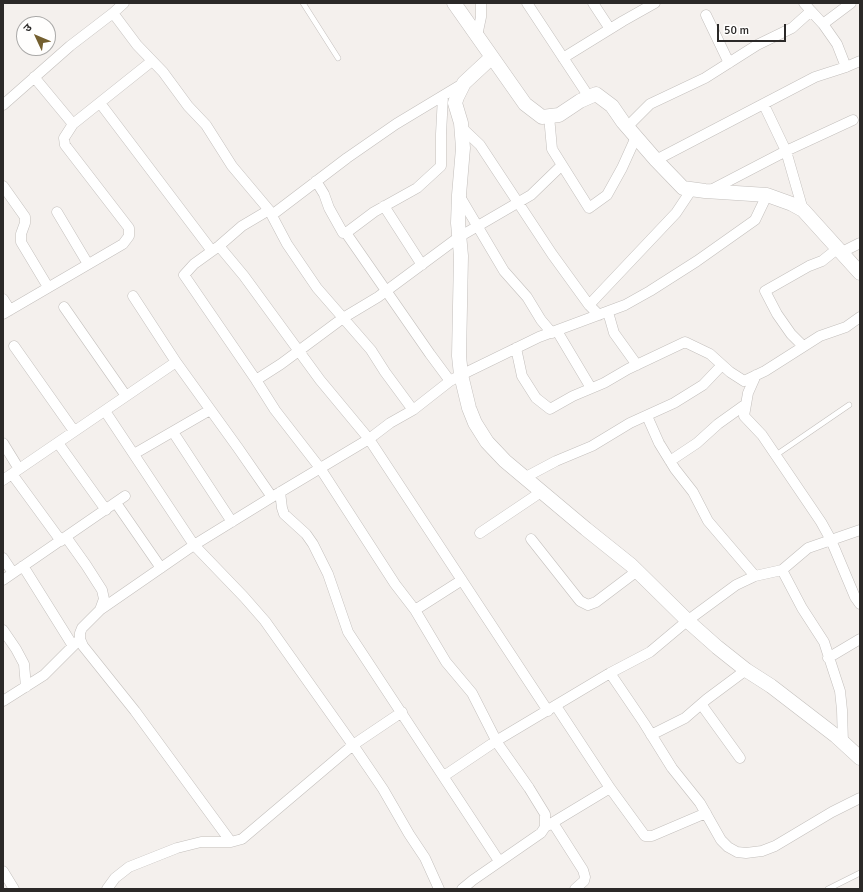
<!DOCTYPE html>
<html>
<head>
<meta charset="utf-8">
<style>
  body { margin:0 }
  #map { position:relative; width:863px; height:892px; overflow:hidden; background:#f4f0ed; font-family:Signika,"Noto Sans Devanagari",sans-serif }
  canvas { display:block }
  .frame { position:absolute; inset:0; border:4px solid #2b2928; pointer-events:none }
  .north { position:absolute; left:16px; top:16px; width:40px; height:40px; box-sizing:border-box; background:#fffefd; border:1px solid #aaa9a8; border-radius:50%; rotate:314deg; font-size:11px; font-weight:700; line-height:16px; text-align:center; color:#2b2928 }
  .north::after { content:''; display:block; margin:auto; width:14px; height:18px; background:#745f2e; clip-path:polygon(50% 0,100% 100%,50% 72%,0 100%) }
  .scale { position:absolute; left:717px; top:24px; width:69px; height:18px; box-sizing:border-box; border:2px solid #2b2928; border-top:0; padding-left:5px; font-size:12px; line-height:14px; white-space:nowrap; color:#2b2928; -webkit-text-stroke:3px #fffefd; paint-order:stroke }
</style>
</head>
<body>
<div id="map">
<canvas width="863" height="892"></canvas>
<div class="frame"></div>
<div class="north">उ</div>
<div class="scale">50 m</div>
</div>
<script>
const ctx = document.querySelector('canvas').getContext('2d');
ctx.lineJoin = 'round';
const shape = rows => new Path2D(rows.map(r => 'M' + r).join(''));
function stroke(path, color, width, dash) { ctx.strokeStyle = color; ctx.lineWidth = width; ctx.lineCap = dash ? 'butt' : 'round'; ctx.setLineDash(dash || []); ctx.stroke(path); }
const lane = shape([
  [303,3,338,58],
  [776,455,849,405],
  [828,889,860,873]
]);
const street = shape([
  [527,3,589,97],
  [593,3,610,29],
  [811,11,823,24,837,44,846,67],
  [113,13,124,3],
  [706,15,729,63],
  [823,24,851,3],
  [477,36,481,17,481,3],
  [563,58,623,21,655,3],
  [34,77,73,124,152,61],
  [443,96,441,134,441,166,417,188,374,212,346,233,430,354,450,381],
  [100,103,212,251],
  [3,105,70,46,113,13,137,45,163,72,188,106,206,125,232,166,269,210,287,244,317,288,371,350,385,372,413,410,450,381,461,375,539,337,625,305,650,291,697,261,755,220,767,195],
  [764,105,786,151,803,210],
  [461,127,480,145,552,254,589,305,599,315],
  [627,127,650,104,705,78,757,45,792,28,811,11,804,3],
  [656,160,815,77,846,67,860,61],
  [562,165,589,208,607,195,622,168,636,137],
  [316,181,324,194,329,208,343,233,346,233],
  [3,186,25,217,25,223,21,234,21,242,48,287],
  [711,190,786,151,853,120],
  [459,195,504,271,527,297,541,320,552,333],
  [384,206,422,265],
  [269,210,242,226,219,246,194,264,184,275,256,380,275,410,320,468,395,584,415,610,446,662,472,693,498,744,529,788,545,814,545,827,541,833,473,880,462,889],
  [57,212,88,264],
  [272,215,347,158,396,124,464,83],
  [219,246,244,276,320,380,369,439,548,711],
  [840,253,860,243],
  [133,296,176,362],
  [3,299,10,310],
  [589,305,676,213,692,189],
  [64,307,126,396],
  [608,312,614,333,637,365],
  [3,314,123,244,129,236,129,228,65,145,64,138,73,124],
  [557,331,591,388],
  [14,346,74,431],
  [803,346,791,334,777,314,765,291,809,266,822,261,837,249],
  [516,348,522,376,536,398,550,409,573,396,604,383,628,369,685,342,710,354,730,372,744,381,765,371,820,336,846,327,860,317],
  [756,375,748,393,744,416,762,435,821,522,831,540,855,597,860,604],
  [256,380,281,364,343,318,378,297,459,237,531,195,562,165,552,149,549,116],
  [105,411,194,545,244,597,265,621,353,745,383,789,409,834,425,858,439,889],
  [647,416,659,443,675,469,693,492,708,521,755,576],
  [173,432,232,522],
  [3,443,19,469],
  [58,443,106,510],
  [134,454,210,410],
  [670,461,697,443,718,424,746,404],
  [12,474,61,541],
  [524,478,556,461,592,446,630,423,674,403,703,385,722,365],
  [3,480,176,362,238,448,272,497,369,439,390,423,413,410],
  [280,492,282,508,284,514,306,534,313,544,328,574,348,632,499,861],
  [116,503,161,568],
  [480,533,541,492],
  [66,537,86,565,102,590,104,599,100,610,82,628,80,633,80,639,83,646,135,711,231,842],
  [531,539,580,601,588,605,596,602,637,571],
  [3,558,13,573],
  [23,566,73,646],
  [782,570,802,608,824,642,840,691,842,710,843,743],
  [3,580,125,496],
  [100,610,194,545,272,497],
  [415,610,462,580],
  [3,630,16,649,24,664,26,687],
  [828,658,860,639],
  [610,673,644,723,672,768,700,803,721,840,728,847,737,852,746,853,762,851,775,846,832,812,860,798],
  [3,701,44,675,80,639],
  [701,704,740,758],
  [556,706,610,788,645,836,652,836,706,813],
  [651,735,685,718,707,699,746,670],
  [444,776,496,741,610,673,650,652,687,621,736,585,755,576,782,570,808,548,860,530],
  [553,823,583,870,585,877,584,881,575,889],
  [547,826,610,788],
  [3,871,14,889],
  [107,889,115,878,129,867,177,848,201,842,231,842,242,839,353,745,402,712]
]);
const secondary = shape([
  [454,3,525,104,542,117,559,115,580,101,596,94,612,106,623,122,656,160,683,188,705,191,767,195,792,204,803,210,860,273],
  [492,57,464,83,457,97,455,103,461,123,463,148,459,195,458,223,461,256,459,356,461,375,469,408,475,423,487,442,505,461,586,529,631,565,690,623,717,647,746,670,771,686,836,736,860,758]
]);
stroke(lane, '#c3bfbc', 6);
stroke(street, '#c3bfbc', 11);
stroke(secondary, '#c3bfbc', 15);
stroke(lane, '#fff', 5);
stroke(street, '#fff', 10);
stroke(secondary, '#fff', 14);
</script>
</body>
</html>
